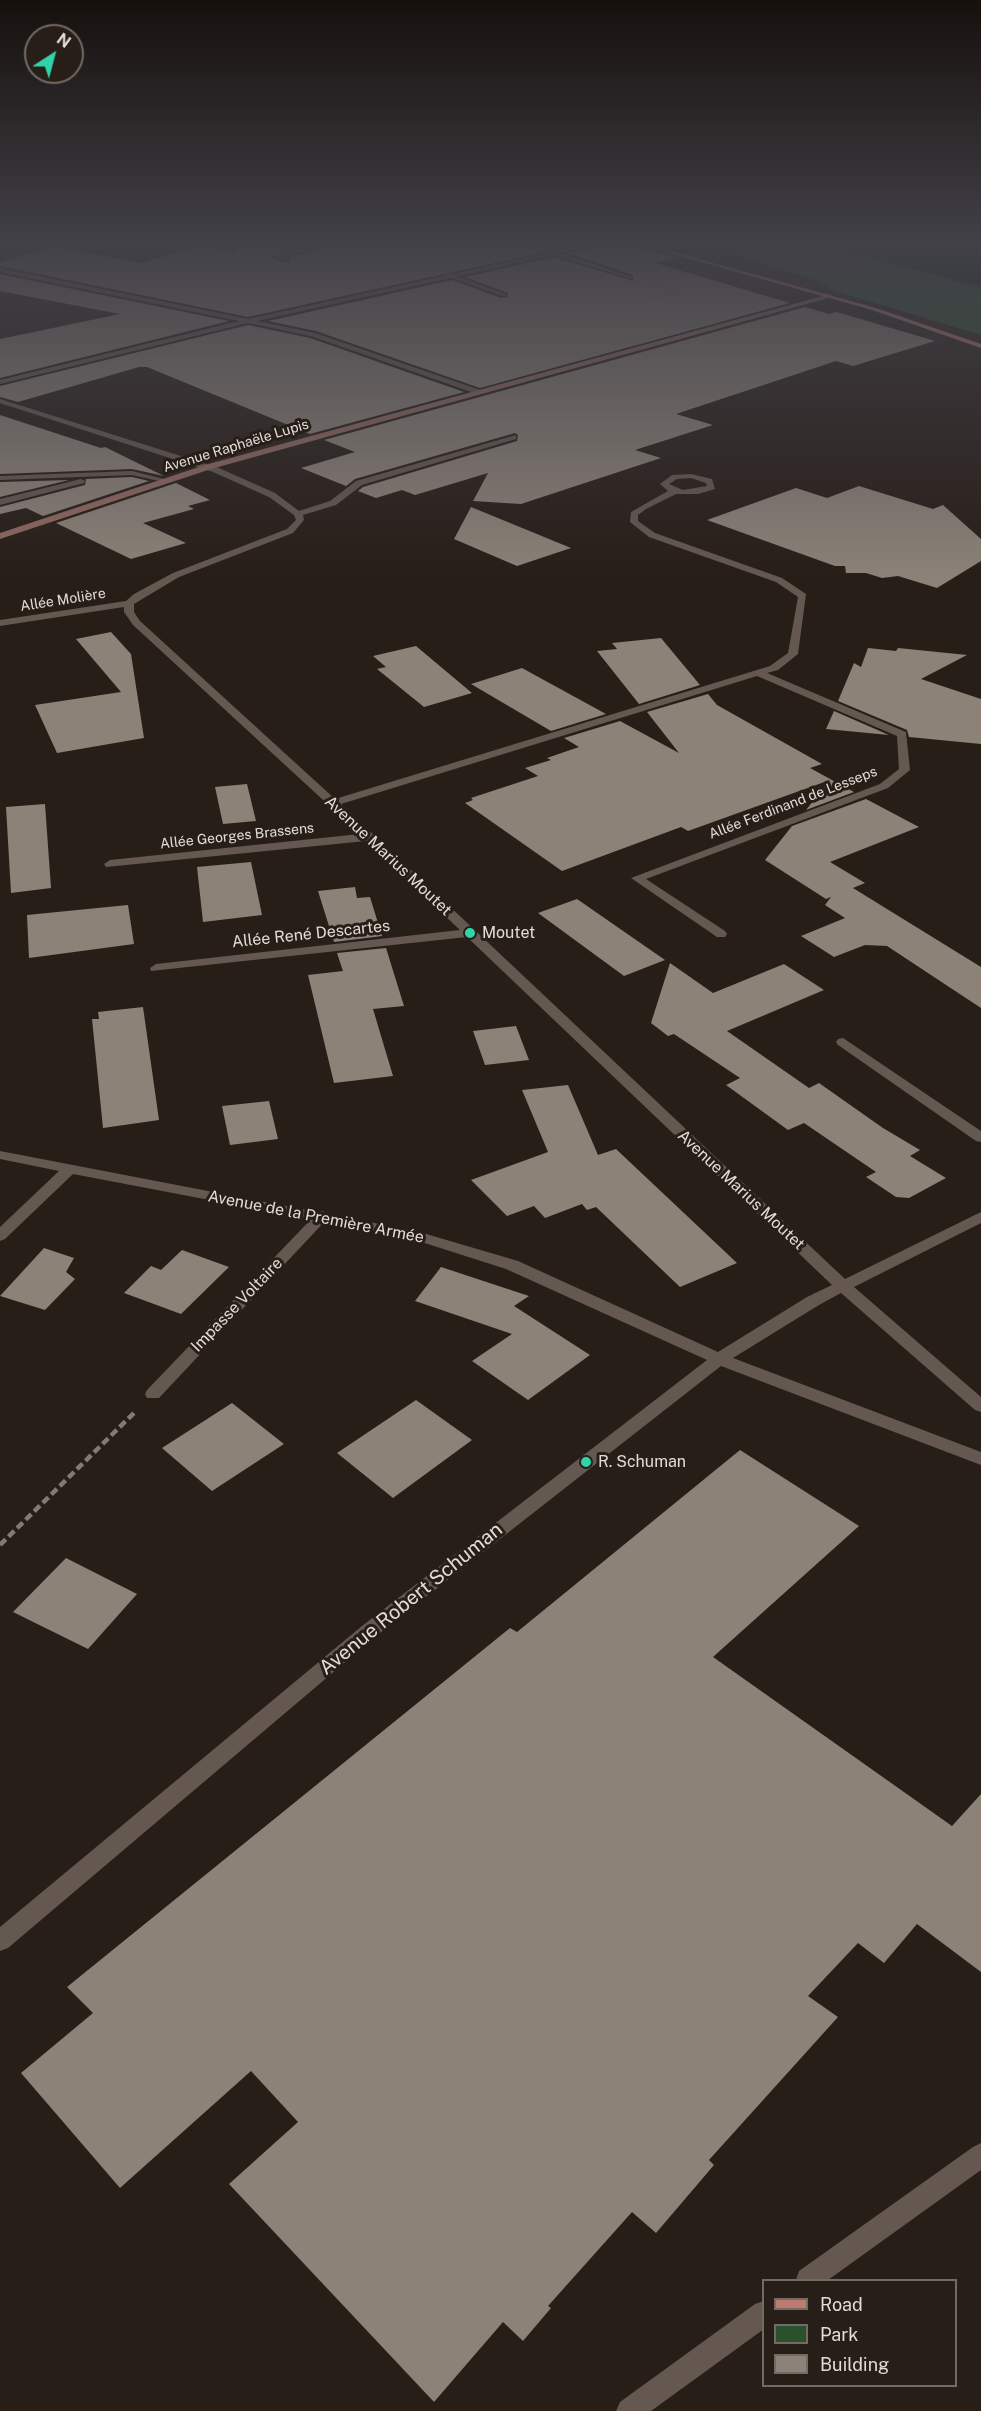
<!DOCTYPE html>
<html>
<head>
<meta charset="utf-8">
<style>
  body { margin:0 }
  #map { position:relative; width:981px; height:2411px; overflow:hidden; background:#281e18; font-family:"Public Sans",sans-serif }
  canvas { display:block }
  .legend { position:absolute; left:762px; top:2279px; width:195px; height:108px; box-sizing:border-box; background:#281e18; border:2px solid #726a64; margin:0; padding:8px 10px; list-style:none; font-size:18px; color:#e2dbd7 }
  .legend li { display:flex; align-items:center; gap:12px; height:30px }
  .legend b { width:30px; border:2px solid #726a64 }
  .north { position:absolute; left:24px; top:24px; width:60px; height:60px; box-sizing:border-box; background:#281e18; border:2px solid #726a64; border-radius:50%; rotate:36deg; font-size:16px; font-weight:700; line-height:24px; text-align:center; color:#e2dbd7 }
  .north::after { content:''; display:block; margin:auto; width:21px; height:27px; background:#30d4aa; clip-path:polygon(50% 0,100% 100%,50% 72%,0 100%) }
</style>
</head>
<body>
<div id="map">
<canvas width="981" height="2411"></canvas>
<ul class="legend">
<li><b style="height:8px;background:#bf7a70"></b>Road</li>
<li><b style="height:16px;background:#2b502d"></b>Park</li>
<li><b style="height:16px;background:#8c8278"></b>Building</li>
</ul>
<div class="north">N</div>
</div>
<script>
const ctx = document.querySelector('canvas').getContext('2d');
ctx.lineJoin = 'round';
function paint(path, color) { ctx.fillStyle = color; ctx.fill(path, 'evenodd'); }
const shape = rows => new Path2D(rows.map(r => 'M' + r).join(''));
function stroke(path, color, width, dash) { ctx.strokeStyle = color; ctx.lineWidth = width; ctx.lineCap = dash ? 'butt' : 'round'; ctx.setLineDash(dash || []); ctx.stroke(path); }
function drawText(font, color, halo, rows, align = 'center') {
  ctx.font = font + ' "Public Sans",sans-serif'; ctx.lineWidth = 6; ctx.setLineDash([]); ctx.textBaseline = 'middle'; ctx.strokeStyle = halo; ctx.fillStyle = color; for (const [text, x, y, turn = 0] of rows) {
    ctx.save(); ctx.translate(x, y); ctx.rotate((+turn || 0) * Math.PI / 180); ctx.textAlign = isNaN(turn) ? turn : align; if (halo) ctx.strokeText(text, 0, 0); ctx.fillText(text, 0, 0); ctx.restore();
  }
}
paint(shape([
  [720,244,815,244,981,288,981,335,832,290,821,282,745,258,732,247]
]), '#2b502d');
paint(shape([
  [815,244,981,244,981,285,920,270]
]), '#000f17');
paint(shape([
  [236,244,310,244,273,256,274,259,287,263,290,261,289,258,325,246,326,244,581,244,248,317,0,266,0,262,56,246,140,263,199,245,235,252],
  [600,244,635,244,636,246,677,258,655,263,790,303,480,388,316,331,268,321,452,280,501,298,507,297,508,293,465,277,554,257,633,281,633,275,568,253,599,246],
  [0,274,229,321,0,378,0,339,120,314,0,291],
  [805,307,829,314,836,312,847,315,935,341,853,366,836,361,676,414,713,425,635,450,661,458,521,504,473,501,488,473,415,495,402,490,376,498,358,491,363,487,517,441,518,435,515,433,355,479,346,486,301,468,355,452,324,440],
  [248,325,310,338,464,392,310,434,147,367,139,367,18,402,0,397,0,386],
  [0,415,101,448,105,447,164,476,132,469,0,474],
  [132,477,149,481,43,516,26,508,0,514,0,507,85,485,86,479],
  [69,480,0,497,0,482],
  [176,483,210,500,188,506,194,509,143,523,186,543,131,559,56,523],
  [859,486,933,509,943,505,981,539,981,561,937,588,898,576,882,578,866,573,846,573,845,566,835,566,707,520,796,488,827,498],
  [471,507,571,548,517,566,454,539],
  [111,632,131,654,144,738,57,753,35,705,121,692,76,639],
  [661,638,700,685,639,704,597,651,617,649,612,643],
  [416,646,472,693,424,707,377,669,386,667,373,656],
  [868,648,896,651,898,648,967,655,921,679,981,699,981,744,909,737,907,730,838,701,854,663,861,667],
  [522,668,606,714,551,731,471,684],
  [708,694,717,705,822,764,810,768,854,792,806,810,830,780,688,831,681,827,562,871,465,803,473,800,471,798,538,776,525,768,551,760,547,758,579,747,564,738,620,721,679,753,647,712],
  [834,711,889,735,826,729],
  [247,784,256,821,223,824,215,787],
  [866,799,919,827,830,862,865,883,853,888,981,967,981,1008,887,946,865,945,834,957,801,936,845,918,825,905,831,897,826,899,765,860,792,826],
  [45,804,51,888,11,893,6,807],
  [251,862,262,915,203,922,197,867],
  [355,887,357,898,370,897,382,936,334,942,318,891],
  [577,899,665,960,624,976,538,913],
  [128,905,134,944,29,958,27,915],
  [386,948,404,1006,373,1009,393,1076,334,1083,308,975,343,971,337,953],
  [670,963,713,993,784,964,824,990,727,1031,809,1088,819,1083,883,1128,920,1150,910,1156,946,1178,909,1198,896,1197,866,1177,876,1172,804,1123,788,1130,726,1085,740,1078,674,1034,668,1036,651,1023],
  [143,1007,159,1120,103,1128,92,1019,99,1019,98,1012],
  [516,1026,529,1060,485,1065,473,1031],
  [568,1085,598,1155,616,1149,737,1263,680,1287,596,1207,587,1210,582,1204,545,1218,534,1206,507,1216,471,1180,548,1152,522,1090],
  [269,1101,278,1139,230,1145,222,1106],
  [44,1248,74,1258,66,1272,75,1279,45,1310,0,1296],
  [182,1250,229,1267,181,1314,124,1293,151,1266,161,1270],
  [441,1267,529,1296,514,1306,590,1355,528,1400,472,1361,512,1334,415,1301],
  [416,1400,472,1440,393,1498,337,1453],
  [232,1403,284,1444,212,1491,162,1448],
  [740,1450,859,1526,713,1657,952,1826,981,1794,981,1972,917,1924,884,1963,858,1943,808,1996,838,2017,709,2160,714,2165,656,2233,632,2212,548,2306,551,2308,523,2341,503,2322,434,2402,229,2184,298,2122,251,2071,120,2188,21,2073,93,2013,67,1987,510,1628,517,1632],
  [66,1558,137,1594,88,1649,13,1612]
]), '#8c8278');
stroke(shape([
  [651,284,678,292],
  [642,301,685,291]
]), '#827a75', 1.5, [3, 1.5]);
stroke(shape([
  [0,1545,136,1411]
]), '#827a75', 4.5, [8, 4]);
paint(shape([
  [316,244,324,244,284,257,288,259,288,261,275,257,316,244],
  [447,274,451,274,507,295,502,296,447,276,447,274],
  [322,1211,330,1216,327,1219,159,1398,147,1398,145,1394,147,1390,317,1213,322,1211]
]), '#645851');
paint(shape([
  [589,244,598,244,560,253,632,277,632,279,554,255,257,321,315,333,480,390,477,394,311,336,248,323,0,384,0,380,239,321,0,272,0,268,248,319,589,244],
  [0,399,219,468,275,493,299,511,330,501,356,481,516,435,516,439,362,485,336,505,303,515,304,520,293,533,179,577,134,604,134,612,140,621,335,799,770,666,788,653,798,597,776,582,649,537,630,522,631,512,668,491,660,484,672,475,691,474,712,479,715,489,698,494,676,494,646,509,638,515,638,521,655,533,782,578,806,594,798,654,778,670,767,673,906,732,910,770,888,788,646,879,725,931,727,934,725,937,717,937,631,878,880,784,899,769,897,736,757,676,341,804,845,1279,981,1212,981,1223,854,1287,981,1397,981,1412,975,1410,841,1293,819,1305,733,1358,981,1452,981,1465,721,1366,376,1636,8,1948,0,1951,0,1927,362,1626,707,1360,506,1269,409,1238,73,1174,5,1239,0,1241,0,1227,59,1171,0,1159,0,1151,416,1231,518,1261,718,1352,807,1297,832,1285,467,937,151,971,150,968,156,964,460,930,366,841,106,867,104,864,110,860,360,834,133,625,124,612,124,607,0,626,0,620,126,601,134,594,173,573,287,529,296,520,294,515,269,497,213,472,0,403,0,399],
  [691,478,706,483,707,486,683,490,669,484,677,479,691,478],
  [132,471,172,481,168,483,132,475,0,480,0,476,132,471],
  [81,479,85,481,84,483,0,505,0,499,81,479],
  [843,1038,981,1131,981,1142,976,1141,838,1045,836,1042,838,1039,843,1038],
  [981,2143,981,2170,828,2280,796,2280,799,2271,973,2147,981,2143],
  [764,2301,764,2329,651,2411,616,2411,620,2402,755,2304,764,2301]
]), '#645851');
paint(shape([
  [830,294,832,297,211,469,0,539,0,533,205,465,830,294]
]), '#916960');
paint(shape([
  [637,244,645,244,876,308,981,344,981,348,872,310,637,244]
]), '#bf7a70');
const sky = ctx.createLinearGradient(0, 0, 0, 581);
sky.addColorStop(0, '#16100d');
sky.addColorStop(0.42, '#424148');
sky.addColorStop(1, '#42414800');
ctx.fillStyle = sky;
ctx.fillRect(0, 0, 981, 581);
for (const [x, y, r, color] of [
  [470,933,6,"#30d4aa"],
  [586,1462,6,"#30d4aa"]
]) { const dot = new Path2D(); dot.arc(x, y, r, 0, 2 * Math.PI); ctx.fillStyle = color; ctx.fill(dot); stroke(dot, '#281e18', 2); }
drawText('14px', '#e2dbd7', '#281e18', [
  ["Avenue Raphaële Lupis",236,446,-17],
  ["Allée Molière",63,600,-9],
  ["Allée Ferdinand de Lesseps",793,803,-21],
  ["Allée Georges Brassens",237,836,-6]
]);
drawText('16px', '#e2dbd7', '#281e18', [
  ["Avenue Marius Moutet",388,856,43],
  ["Allée René Descartes",311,934,-6],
  ["Avenue Marius Moutet",741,1190,43],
  ["Avenue de la Première Armée",316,1217,11],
  ["Impasse Voltaire",237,1305,-46]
]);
drawText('16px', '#e2dbd7', '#281e18', [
  ["Moutet",482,933],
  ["R. Schuman",598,1462]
], 'left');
drawText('20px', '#e2dbd7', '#281e18', [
  ["Avenue Robert Schuman",411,1599,-39]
]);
</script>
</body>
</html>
